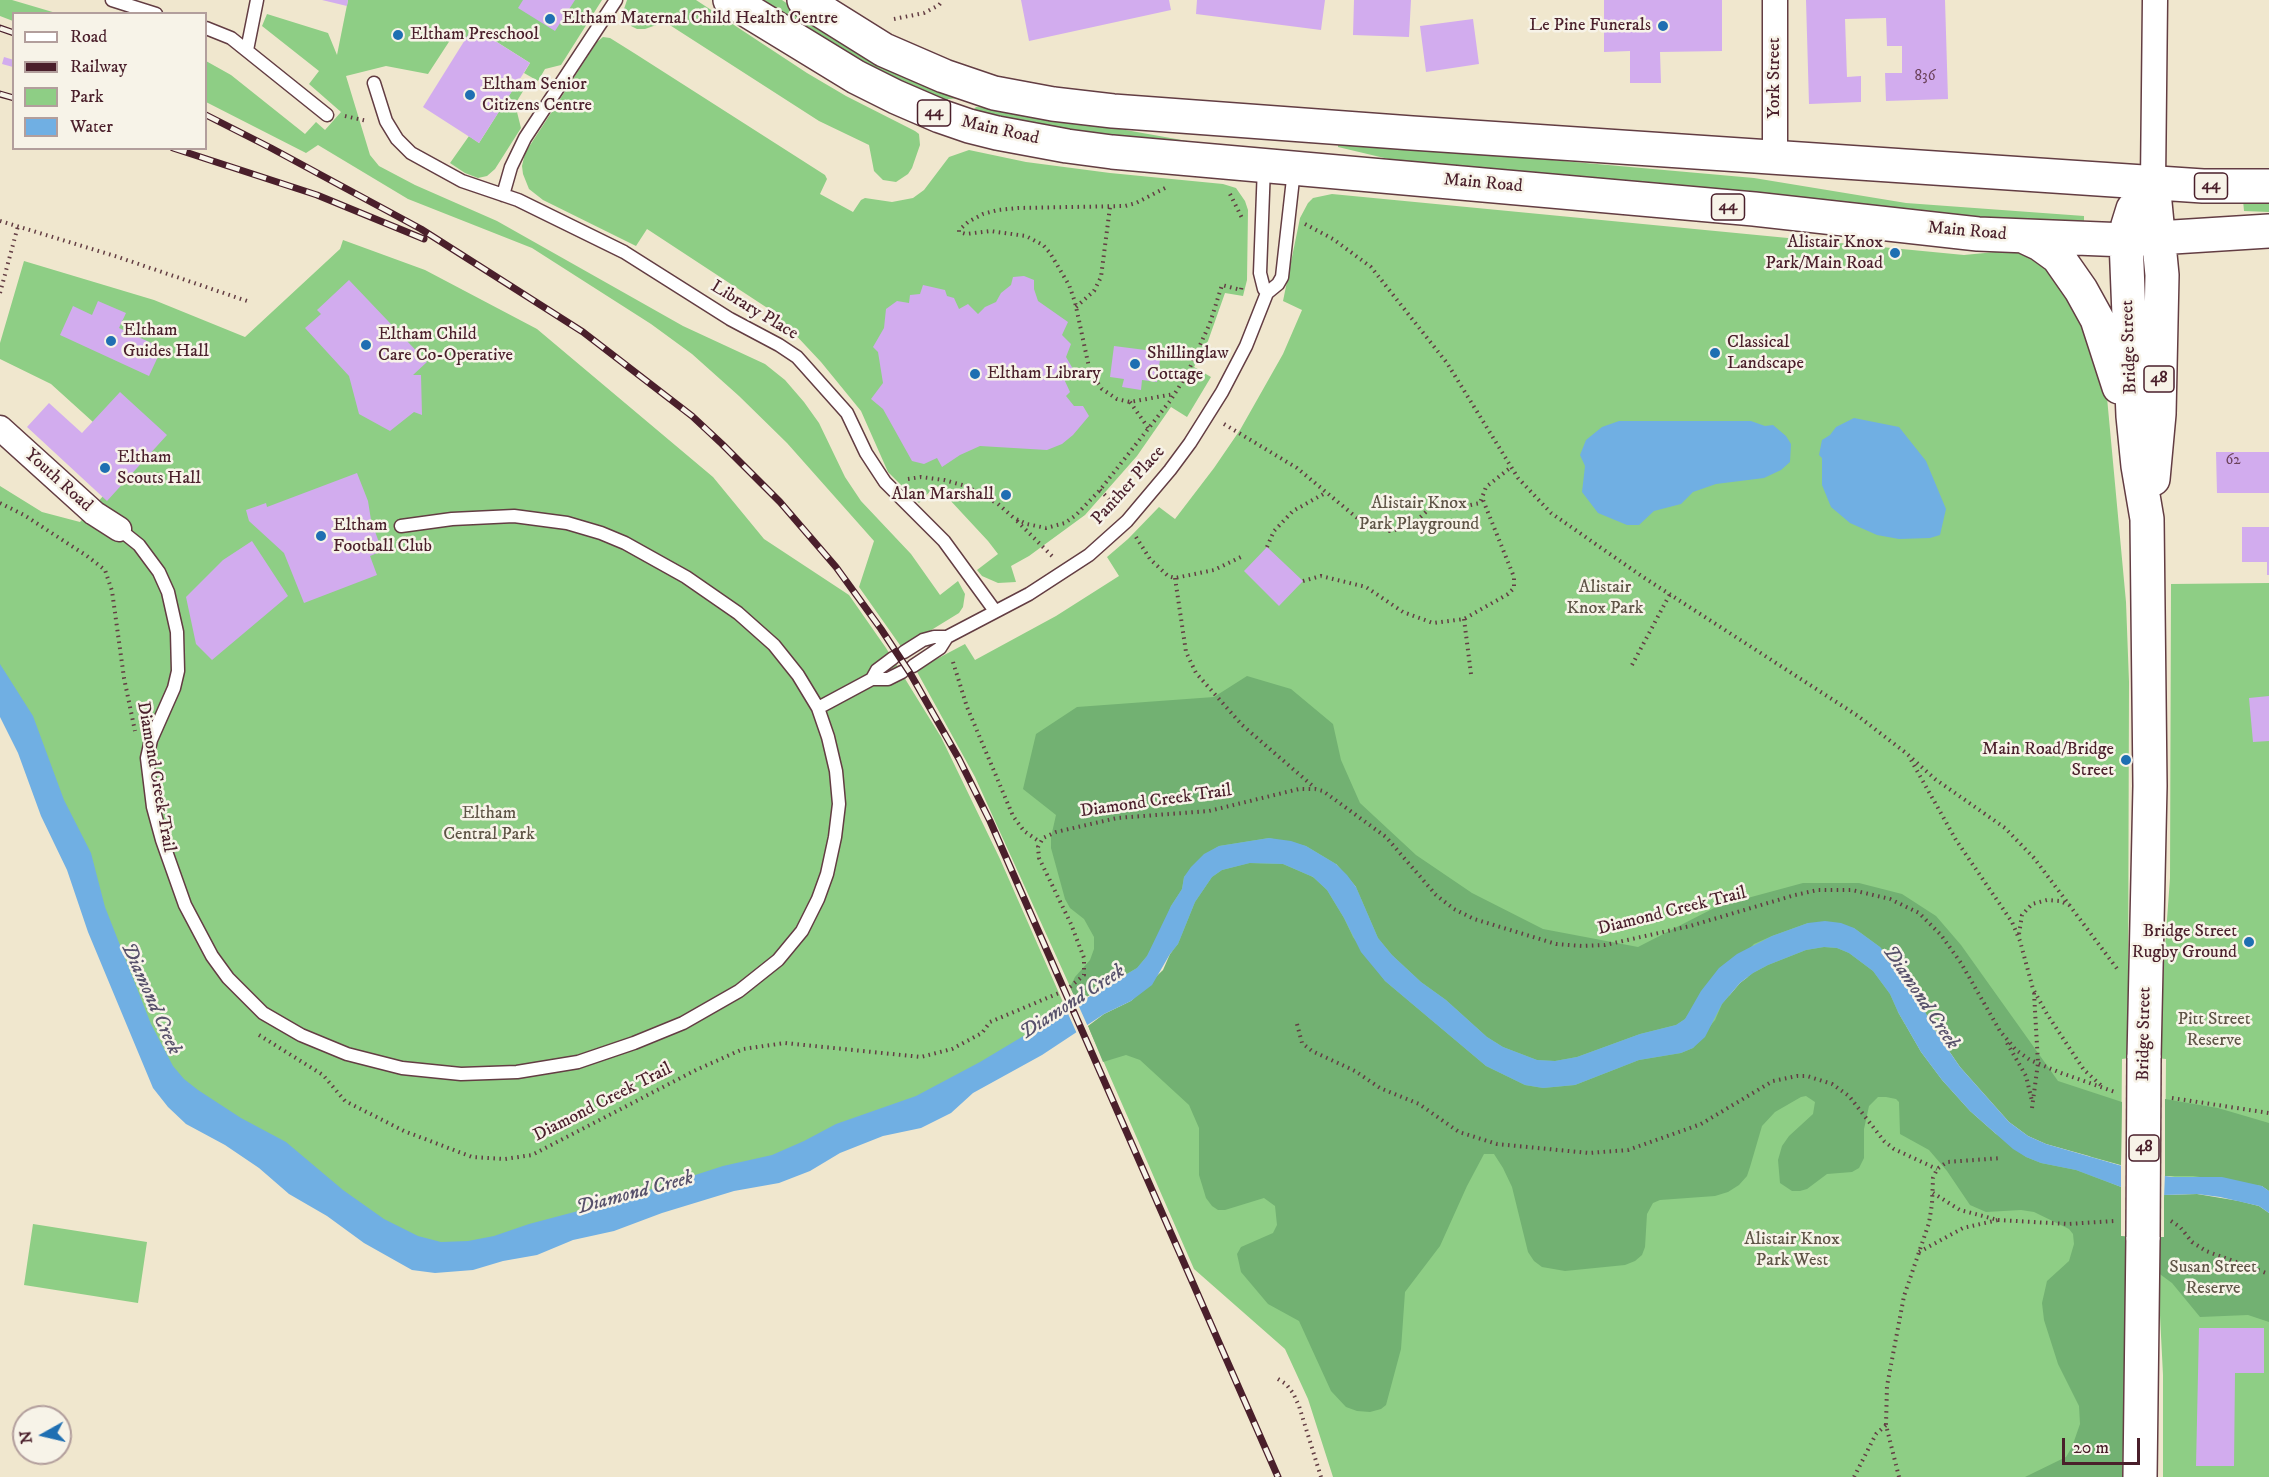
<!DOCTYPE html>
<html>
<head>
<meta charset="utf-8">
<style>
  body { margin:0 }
  #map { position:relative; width:2269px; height:1477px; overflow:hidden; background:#f0e7ce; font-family:"IM FELL DW Pica",serif }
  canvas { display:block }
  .legend { position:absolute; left:12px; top:12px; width:195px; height:138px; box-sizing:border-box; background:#f7f3e8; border:2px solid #b29e9c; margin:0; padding:8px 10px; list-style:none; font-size:18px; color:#4a1f2b }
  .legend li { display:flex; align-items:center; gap:12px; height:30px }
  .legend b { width:30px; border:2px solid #b29e9c }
  .north { position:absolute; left:12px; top:1405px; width:60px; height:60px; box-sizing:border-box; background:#f7f3e8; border:2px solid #b29e9c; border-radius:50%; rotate:262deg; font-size:16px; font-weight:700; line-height:24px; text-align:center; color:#4a1f2b }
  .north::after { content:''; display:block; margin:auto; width:21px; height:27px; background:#1f6fb2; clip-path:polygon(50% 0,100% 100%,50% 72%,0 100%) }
  .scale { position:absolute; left:2062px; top:1438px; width:78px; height:27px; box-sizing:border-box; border:3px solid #4a1f2b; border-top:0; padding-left:8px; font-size:18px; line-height:21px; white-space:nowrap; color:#4a1f2b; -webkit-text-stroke:4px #f7f3e8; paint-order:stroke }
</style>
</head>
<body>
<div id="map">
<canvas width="2269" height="1477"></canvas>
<ul class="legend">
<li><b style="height:8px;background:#fff"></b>Road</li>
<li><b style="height:8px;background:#4a1f2b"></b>Railway</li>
<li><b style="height:16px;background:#8ece85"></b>Park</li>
<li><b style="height:16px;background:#70afe3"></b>Water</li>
</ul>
<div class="north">N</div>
<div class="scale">20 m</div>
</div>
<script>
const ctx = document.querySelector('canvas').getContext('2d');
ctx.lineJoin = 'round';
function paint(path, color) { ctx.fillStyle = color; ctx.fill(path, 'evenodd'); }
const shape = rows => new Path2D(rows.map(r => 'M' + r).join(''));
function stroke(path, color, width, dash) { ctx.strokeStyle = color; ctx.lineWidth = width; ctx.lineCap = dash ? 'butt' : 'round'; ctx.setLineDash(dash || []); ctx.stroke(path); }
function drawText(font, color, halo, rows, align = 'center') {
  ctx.font = font + ' "IM FELL DW Pica",serif'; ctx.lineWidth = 5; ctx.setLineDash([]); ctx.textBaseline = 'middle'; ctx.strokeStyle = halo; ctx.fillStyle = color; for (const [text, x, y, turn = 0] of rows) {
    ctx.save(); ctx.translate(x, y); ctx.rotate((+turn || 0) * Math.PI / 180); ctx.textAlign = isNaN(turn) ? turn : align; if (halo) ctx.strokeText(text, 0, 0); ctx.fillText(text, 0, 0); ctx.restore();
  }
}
paint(shape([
  [0,0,12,0,56,13,14,14,13,21,0,16],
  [348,0,602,0,561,65,545,69,538,81,524,73,530,63,473,27,467,38,456,31,428,74,386,66,346,76,370,155,379,166,415,185,497,221,683,326,765,364,785,380,804,402,819,423,845,477,861,501,911,554,940,595,958,581,965,594,963,607,959,613,902,648,859,587,874,541,787,443,739,396,692,354,651,324,532,248,408,199,318,145,306,153,206,102,206,61,231,75,305,134,316,122,325,130,341,112,309,84,319,71,262,26,267,14,328,33,337,55],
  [627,0,696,0,807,73,846,96,915,131,919,134,920,145,912,168,908,174,896,182,883,180,874,171,869,145,819,121,665,22,645,29,637,29,631,26,624,9],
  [764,0,782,0,811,20,961,98,936,100,886,79,789,20],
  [603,37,610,38,634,53,825,175,827,179,820,194,853,212,861,200,865,198,892,202,913,198,924,190,949,157,969,150,1026,162,1110,173,1223,184,1236,188,1245,201,1248,210,1247,280,1243,296,1225,293,1208,341,1194,367,1211,377,1187,417,1171,407,1137,456,1085,515,1029,556,1011,566,1016,582,998,583,982,576,977,570,998,554,988,541,936,485,919,503,888,472,861,411,821,362,775,313,647,229,636,246,543,200,529,189,523,174,522,166,525,153,597,42],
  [517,83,525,88,512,109,517,112,521,128,495,169,487,176,478,178,465,173,450,163,469,136,479,143],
  [976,107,1002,108,1193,142,1193,145,1070,134,972,111],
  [1338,141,1754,178,1906,203,2084,216,2084,226,2018,223,1397,161,1338,147],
  [1332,194,1964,255,2016,250,2057,270,2105,376,2126,602,2129,682,2128,1018,2129,1058,2122,1059,2121,1165,2091,1157,1934,1029,1701,991,1336,864,1077,1002,975,777,916,670,965,644,975,660,1056,616,1119,576,1107,557,1128,539,1159,507,1175,519,1214,468,1240,430,1283,354,1302,310,1283,301,1300,218,1308,203,1313,198],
  [2243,200,2269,200,2269,212,2244,211],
  [343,240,425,270,537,329,713,477,764,539,849,595,886,648,941,737,1000,859,1073,1025,792,1169,426,1253,162,1069,0,689,0,486,42,512,80,522,135,460,51,384,0,359,0,343,24,261,154,300,245,337,340,249],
  [2269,583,2269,1191,2262,1186,2165,1176,2166,1059,2157,1058,2170,878,2171,584],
  [1313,877,1898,1012,1921,1052,1942,1080,1970,1111,1996,1134,2121,1187,2121,1236,2129,1237,2122,1477,1333,1477,1308,1399,1285,1349,1194,1269,1088,1026,1131,1001],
  [2164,1195,2269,1213,2269,1477,2163,1477,2163,1375,2156,1237,2164,1237],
  [33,1224,147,1242,138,1303,24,1285]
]), '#8ece85');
paint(shape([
  [1247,676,1291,689,1333,724,1341,760,1360,803,1416,855,1472,893,1543,929,1638,947,1718,906,1803,883,1859,883,1902,894,1936,916,1961,945,2058,1081,2122,1102,2121,1165,2046,1144,2028,1136,2009,1122,1960,1067,1934,1029,1916,994,1902,974,1880,947,1854,928,1808,923,1772,936,1754,944,1694,1006,1685,1019,1676,1025,1640,1034,1577,1057,1555,1061,1537,1060,1503,1047,1487,1037,1446,1000,1421,982,1392,955,1378,938,1356,887,1336,864,1306,846,1269,838,1219,846,1204,855,1184,877,1182,889,1171,906,1163,927,1147,956,1137,968,1077,1002,1070,987,1075,977,1090,960,1094,949,1094,937,1084,919,1070,908,1065,899,1051,848,1051,837,1056,815,1023,789,1036,734,1077,707,1214,697],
  [1249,863,1283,864,1313,877,1327,890,1344,918,1353,937,1385,981,1486,1066,1525,1085,1543,1088,1575,1085,1639,1060,1681,1053,1693,1048,1715,1020,1722,1004,1740,983,1753,973,1768,965,1806,950,1824,947,1837,948,1849,953,1873,971,1890,994,1898,1012,1921,1052,1942,1080,1970,1111,1996,1134,2026,1157,2041,1163,2076,1170,2121,1187,2121,1236,2129,1237,2122,1477,2025,1477,2066,1457,2072,1447,2080,1424,2079,1406,2058,1364,2044,1320,2042,1303,2047,1281,2069,1261,2074,1244,2073,1234,2069,1229,2034,1212,2021,1210,1986,1212,1970,1205,1947,1171,1929,1150,1900,1134,1899,1102,1896,1099,1886,1097,1878,1097,1869,1106,1864,1129,1864,1158,1859,1168,1852,1172,1827,1174,1807,1189,1800,1191,1792,1191,1780,1183,1778,1160,1782,1146,1789,1136,1813,1114,1815,1102,1806,1096,1801,1097,1775,1112,1762,1126,1750,1167,1747,1176,1739,1185,1728,1192,1715,1196,1660,1200,1653,1203,1647,1214,1645,1247,1642,1255,1635,1261,1625,1265,1565,1271,1542,1267,1534,1261,1528,1252,1512,1187,1503,1168,1494,1154,1484,1154,1467,1186,1440,1246,1405,1292,1401,1349,1386,1405,1381,1409,1370,1412,1357,1411,1346,1407,1331,1391,1299,1321,1268,1304,1241,1272,1237,1254,1241,1247,1273,1233,1277,1225,1275,1206,1264,1198,1225,1210,1218,1210,1212,1206,1206,1198,1199,1175,1199,1128,1189,1105,1140,1060,1126,1055,1103,1062,1088,1026,1104,1014,1131,1001,1163,970,1170,954,1178,944,1195,902,1212,877,1222,870],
  [2165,1099,2218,1108,2269,1123,2269,1191,2262,1186,2193,1176,2165,1176],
  [2197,1194,2239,1201,2259,1206,2269,1213,2269,1322,2248,1315,2200,1317,2172,1283,2157,1272,2156,1237,2164,1237,2164,1195]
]), '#72b172');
paint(shape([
  [1854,418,1899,427,1926,461,1946,509,1940,535,1930,538,1899,539,1877,535,1850,523,1831,507,1822,485,1822,458,1819,455,1822,440,1830,435,1836,427],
  [1619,421,1751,421,1765,426,1773,425,1786,436,1791,444,1790,462,1781,470,1764,478,1716,484,1693,492,1681,504,1654,511,1639,525,1627,525,1598,513,1582,492,1585,466,1580,455,1586,440,1602,427],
  [0,664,33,716,64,800,91,853,105,907,151,1024,173,1066,184,1079,198,1090,241,1118,286,1142,343,1190,384,1219,418,1236,441,1242,468,1241,494,1236,529,1224,612,1202,723,1166,772,1155,804,1141,836,1124,916,1096,980,1062,1137,968,1147,956,1171,906,1182,889,1184,877,1191,867,1204,854,1219,846,1269,838,1291,841,1306,846,1336,864,1347,875,1356,887,1378,938,1392,955,1421,982,1446,1000,1487,1037,1503,1047,1537,1060,1555,1061,1577,1057,1640,1034,1676,1025,1685,1019,1701,991,1719,968,1737,954,1772,936,1808,923,1825,921,1841,923,1854,928,1880,947,1902,974,1916,994,1934,1029,1960,1067,2009,1122,2028,1136,2046,1144,2143,1172,2171,1177,2222,1177,2262,1186,2269,1191,2269,1213,2259,1206,2220,1197,2197,1194,2164,1195,2121,1187,2076,1170,2041,1163,2026,1157,2013,1149,1970,1111,1942,1080,1921,1052,1898,1012,1890,994,1873,971,1849,953,1837,948,1824,947,1806,950,1768,965,1753,973,1740,983,1722,1004,1705,1037,1693,1048,1681,1053,1639,1060,1575,1085,1543,1088,1525,1085,1486,1066,1385,981,1361,952,1344,918,1327,890,1313,877,1283,864,1250,863,1222,870,1212,877,1195,902,1178,944,1170,954,1152,985,1131,1001,1104,1014,1042,1055,973,1093,951,1113,921,1128,883,1136,840,1153,810,1171,779,1183,734,1191,662,1213,614,1231,573,1240,537,1255,503,1261,473,1270,435,1273,412,1270,364,1243,327,1216,289,1194,259,1168,225,1145,186,1124,168,1107,153,1088,88,932,67,870,41,816,18,753,0,717]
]), '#70afe3');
paint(shape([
  [1076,1000,1089,1029,1078,1036,1065,1007],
  [2121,1162,2144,1169,2165,1173,2164,1198,2121,1190]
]), '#f0e7ce');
paint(shape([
  [322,0,348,0,347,6],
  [523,0,575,0,555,31,518,8],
  [1021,0,1169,0,1171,10,1029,41],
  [1197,0,1325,0,1321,30,1196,14],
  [1354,0,1411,0,1409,37,1353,35],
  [1604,0,1722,0,1722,51,1660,52,1661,83,1630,83,1630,51,1604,52],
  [1806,0,1945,0,1948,99,1886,101,1885,73,1902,73,1902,46,1887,46,1886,18,1845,19,1847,77,1861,76,1861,102,1809,104],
  [1473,19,1479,64,1426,72,1420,26],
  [473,27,530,63,479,143,423,107],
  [4,57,14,60,13,67,2,64],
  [1024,276,1034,280,1034,289,1038,301,1068,322,1062,335,1071,344,1066,357,1073,369,1064,379,1070,392,1066,396,1074,406,1083,406,1089,416,1073,435,1062,444,1047,450,980,446,960,455,942,467,937,458,924,464,912,461,883,409,871,399,883,383,878,352,873,347,884,328,886,309,897,301,909,303,910,295,920,294,923,285,945,290,947,296,954,298,959,309,968,304,978,314,985,307,996,302,1001,293,1011,285,1013,277],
  [349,280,427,362,413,375,421,375,422,415,414,412,390,431,359,414,349,376,305,328,321,314,317,310],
  [98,301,126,313,119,328,162,348,149,376,60,335,73,306,92,315],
  [1114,346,1161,352,1157,382,1142,380,1141,390,1122,387,1124,379,1110,377],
  [120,392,167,435,107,501,27,427,49,403,82,433],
  [2216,452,2269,452,2269,493,2217,493],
  [357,473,368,501,371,520,382,551,370,556,377,575,304,603,284,553,249,521,246,510,266,503,267,507],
  [2242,527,2269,527,2269,575,2267,575,2267,562,2242,562],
  [252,541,288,596,212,660,196,644,186,597,223,560],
  [1267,547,1303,581,1279,606,1244,571],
  [2269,696,2269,741,2253,742,2249,698],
  [2199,1328,2264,1328,2264,1373,2235,1373,2234,1466,2196,1466]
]), '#d2acee');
const service = shape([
  [112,0,156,14],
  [206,28,231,38,327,115],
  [247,50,257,0],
  [374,83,386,121,397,139,411,153,462,181,518,200,624,252,730,319,779,345,797,357,847,413,866,453,885,482,944,541,995,611],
  [1264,166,1260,273,1264,289,1267,293],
  [503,195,511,167,525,138,616,0],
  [119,529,139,545,159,572,168,592,177,632,178,671,174,688,151,740,147,758,153,807,162,840,185,905,212,956,228,978,263,1013,301,1035,347,1054,402,1068,461,1074,517,1072,578,1062,634,1043,683,1023,739,991,778,960,802,931,818,899,827,874,835,837,839,804,836,771,828,737,818,708,798,675,774,645,738,613,686,577,625,543,601,533,567,523,514,516,452,519,401,526],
  [904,652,923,640,934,637,947,637,1029,594,1089,555,1127,521,1170,470,1190,443,1222,392,1246,346,1267,293,1278,284,1282,277,1294,170],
  [913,666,940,648,947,637],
  [872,679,888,679,902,672],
  [818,708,872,679,877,670,893,658]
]);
const minor = shape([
  [1775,0,1775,156],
  [2153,182,2155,0],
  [0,428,94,513,119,529]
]);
const primary = shape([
  [730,0,856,77,896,97,940,116,969,126,997,133,1067,146,1112,152,1754,209,1978,234,2126,240,2269,231],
  [804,0,884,50,944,76,994,93,1053,104,1113,111,1412,133,2203,186,2269,186],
  [2153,182,2162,275,2159,414,2153,479],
  [2025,237,2040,244,2058,257,2081,290,2097,319,2119,387],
  [2144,1058,2150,786,2147,519,2138,466,2133,416,2126,240,2128,225,2133,209,2153,182],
  [2140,1477,2143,1237]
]);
stroke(service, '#633d43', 15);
stroke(minor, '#633d43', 27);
stroke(primary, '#633d43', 36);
stroke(shape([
  [894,19,924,13,939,5,943,0],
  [345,116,367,121],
  [1165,188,1136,203,1125,206,1018,208,998,210,983,214,968,222,959,230,959,232,966,234,990,231,1026,236,1043,245,1050,253,1069,285,1075,302,1090,372,1102,389,1117,399,1130,402,1174,394],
  [1230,194,1243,220],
  [0,221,118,257,247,301],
  [1305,224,1333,239,1371,267,1447,363,1518,478,1551,513,1643,577,1858,716,1906,753,1935,779,2005,828,2034,858,2118,970],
  [0,293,18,226],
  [1076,307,1094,291,1101,277,1110,207],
  [1130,402,1149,429],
  [1224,424,1297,468,1362,522,1389,531,1410,527,1430,508,1456,508,1480,503,1486,487,1510,468],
  [908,479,921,477,944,480,966,486,998,504,1014,518,1027,524,1046,528,1065,523,1076,515,1100,490,1170,401,1186,376,1197,352,1210,323,1222,285,1241,290,1242,284],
  [1100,490,1115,505],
  [0,503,24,515,87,556,105,570,112,591,124,678,135,731],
  [1017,521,1052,556],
  [1136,537,1150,559,1168,576,1175,578,1214,570,1241,557],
  [1267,547,1274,531,1293,511,1327,492],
  [1175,578,1186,652,1196,673,1242,725,1315,788],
  [1303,581,1321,576,1366,587,1403,612,1433,623,1464,619,1508,594,1514,588,1514,577,1483,500],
  [1464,619,1471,674],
  [953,662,967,707,1013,816,1024,831,1040,842],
  [1632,665,1670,594],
  [1911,760,1956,840,2012,922,2020,941,2033,989,2047,1014,2084,1070,2103,1087],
  [2019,934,2022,915,2032,904,2047,900,2060,901,2069,905],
  [1070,987,1084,975,1084,958,1071,924,1039,858,1038,847,1043,838,1056,832,1117,818,1209,811,1299,789,1315,789,1323,791,1386,837,1436,895,1454,909,1474,919,1556,944,1582,946,1605,945,1690,926,1795,895,1818,890,1852,890,1890,899,1919,913,1941,935,1961,963,2000,1031,2016,1050,2030,1060,2061,1073,2115,1092],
  [1297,1024,1302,1043,1312,1051,1355,1071,1380,1088,1419,1104,1459,1132,1497,1144,1589,1153,1628,1150,1701,1124,1773,1081,1797,1076,1807,1076,1832,1084,1849,1096,1884,1141,1894,1149,1937,1169],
  [259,1035,323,1075,345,1101,404,1131,472,1157,505,1159,532,1155,696,1070,743,1049,785,1043,921,1057,952,1049,982,1033,990,1022,1059,993],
  [2007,1043,2026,1076,2032,1101],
  [2172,1098,2269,1113],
  [2032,1108,2038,1063,2034,993],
  [1998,1220,2068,1224,2114,1221],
  [2171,1221,2180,1227,2192,1242,2206,1251,2269,1274],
  [1919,1252,1963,1228,1998,1220,1960,1210,1933,1193],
  [1278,1379,1286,1384,1293,1393,1299,1406,1321,1477],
  [1854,1477,1876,1434,1886,1425],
  [1899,1477,1886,1425,1887,1386,1904,1296,1929,1223,1932,1204,1933,1178,1937,1169,1947,1162,2002,1158]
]), '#633d43', 4, [1.5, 4.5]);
stroke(service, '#fff', 12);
stroke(minor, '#fff', 24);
stroke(primary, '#fff', 33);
const rail = shape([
  [0,28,14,33],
  [0,94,14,98],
  [206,115,271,148,421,229,583,332,692,416,722,444,780,502,836,567,881,629,910,673,959,759,990,821,1278,1477],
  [173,148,317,195,424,239]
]);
stroke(rail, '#4a1f2b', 7);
stroke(rail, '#f7f3e8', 4.5, [14]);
const primaryBridge = shape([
  [2143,1237,2144,1058]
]);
stroke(primaryBridge, '#633d43', 36, []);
stroke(primaryBridge, '#fff', 33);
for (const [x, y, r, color] of [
  [550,19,6,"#1f6fb2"],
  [1663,26,6,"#1f6fb2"],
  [398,35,6,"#1f6fb2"],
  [470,95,6,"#1f6fb2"],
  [1895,253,6,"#1f6fb2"],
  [111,341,6,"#1f6fb2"],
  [366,345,6,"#1f6fb2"],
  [1715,353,6,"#1f6fb2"],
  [1135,364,6,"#1f6fb2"],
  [975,374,6,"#1f6fb2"],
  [105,468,6,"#1f6fb2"],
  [1006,495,6,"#1f6fb2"],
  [321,536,6,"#1f6fb2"],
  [2126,760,6,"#1f6fb2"],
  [2249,942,6,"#1f6fb2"]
]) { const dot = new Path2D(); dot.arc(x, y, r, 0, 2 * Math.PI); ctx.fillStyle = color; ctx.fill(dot); stroke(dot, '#f7f3e8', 2); }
drawText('15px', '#6c425c', null, [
  ["836",1925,77],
  ["62",2233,461]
]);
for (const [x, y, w] of [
  [934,113,33],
  [2211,186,33],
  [1728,207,33],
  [2159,379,30],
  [2144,1148,30]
]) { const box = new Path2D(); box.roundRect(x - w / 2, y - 13, w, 26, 4.5); ctx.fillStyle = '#f7f3e8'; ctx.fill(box); stroke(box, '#4a1f2b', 1.5); }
drawText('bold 16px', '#4a1f2b', null, [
  ["44",934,113],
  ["44",2211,186],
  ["44",1728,207],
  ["48",2159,379],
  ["48",2144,1148]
]);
drawText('18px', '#4a1f2b', '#f7f3e8', [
  ["Eltham Maternal Child Health Centre",562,19],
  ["Le Pine Funerals",1651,26,"right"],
  ["Eltham Preschool",410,35],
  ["Eltham Senior",482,85],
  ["Citizens Centre",482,106],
  ["Alistair Knox",1883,243,"right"],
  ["Park/Main Road",1883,264,"right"],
  ["Eltham",123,331],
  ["Guides Hall",123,352],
  ["Eltham Child",378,335],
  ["Care Co-Operative",378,356],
  ["Classical",1727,343],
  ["Landscape",1727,364],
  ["Shillinglaw",1147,354],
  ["Cottage",1147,375],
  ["Eltham Library",987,374],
  ["Eltham",117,458],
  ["Scouts Hall",117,479],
  ["Alan Marshall",994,495,"right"],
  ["Eltham",333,526],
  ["Football Club",333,547],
  ["Main Road/Bridge",2114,750,"right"],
  ["Street",2114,771,"right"],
  ["Bridge Street",2237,932,"right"],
  ["Rugby Ground",2237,953,"right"]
], 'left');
drawText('18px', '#4a1f2b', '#f7f3e8', [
  ["York Street",1775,78,-90],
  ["Main Road",1000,131,13],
  ["Main Road",1483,184,5],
  ["Main Road",1967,232,5],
  ["Library Place",754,311,31],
  ["Bridge Street",2130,347,-92],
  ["Youth Road",58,481,42],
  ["Panther Place",1129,486,-48],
  ["Diamond Creek Trail",155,777,80],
  ["Diamond Creek Trail",1156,802,-8],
  ["Diamond Creek Trail",1672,912,-14],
  ["Bridge Street",2145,1034,-89],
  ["Diamond Creek Trail",603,1103,-27]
]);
drawText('18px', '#5e5446', '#f7f3e8', [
  ["Alistair Knox",1419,504],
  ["Park Playground",1419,525],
  ["Alistair",1605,588],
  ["Knox Park",1605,609],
  ["Eltham",489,814],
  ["Central Park",489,835],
  ["Pitt Street",2214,1020],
  ["Reserve",2214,1041],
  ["Alistair Knox",1792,1240],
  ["Park West",1792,1261],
  ["Susan Street",2213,1268],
  ["Reserve",2213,1289]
]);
drawText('italic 20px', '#57516b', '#f7f3e8', [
  ["Diamond Creek",1920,998,56],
  ["Diamond Creek",150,999,66],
  ["Diamond Creek",1073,1003,-33],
  ["Diamond Creek",635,1194,-15]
]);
</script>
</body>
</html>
